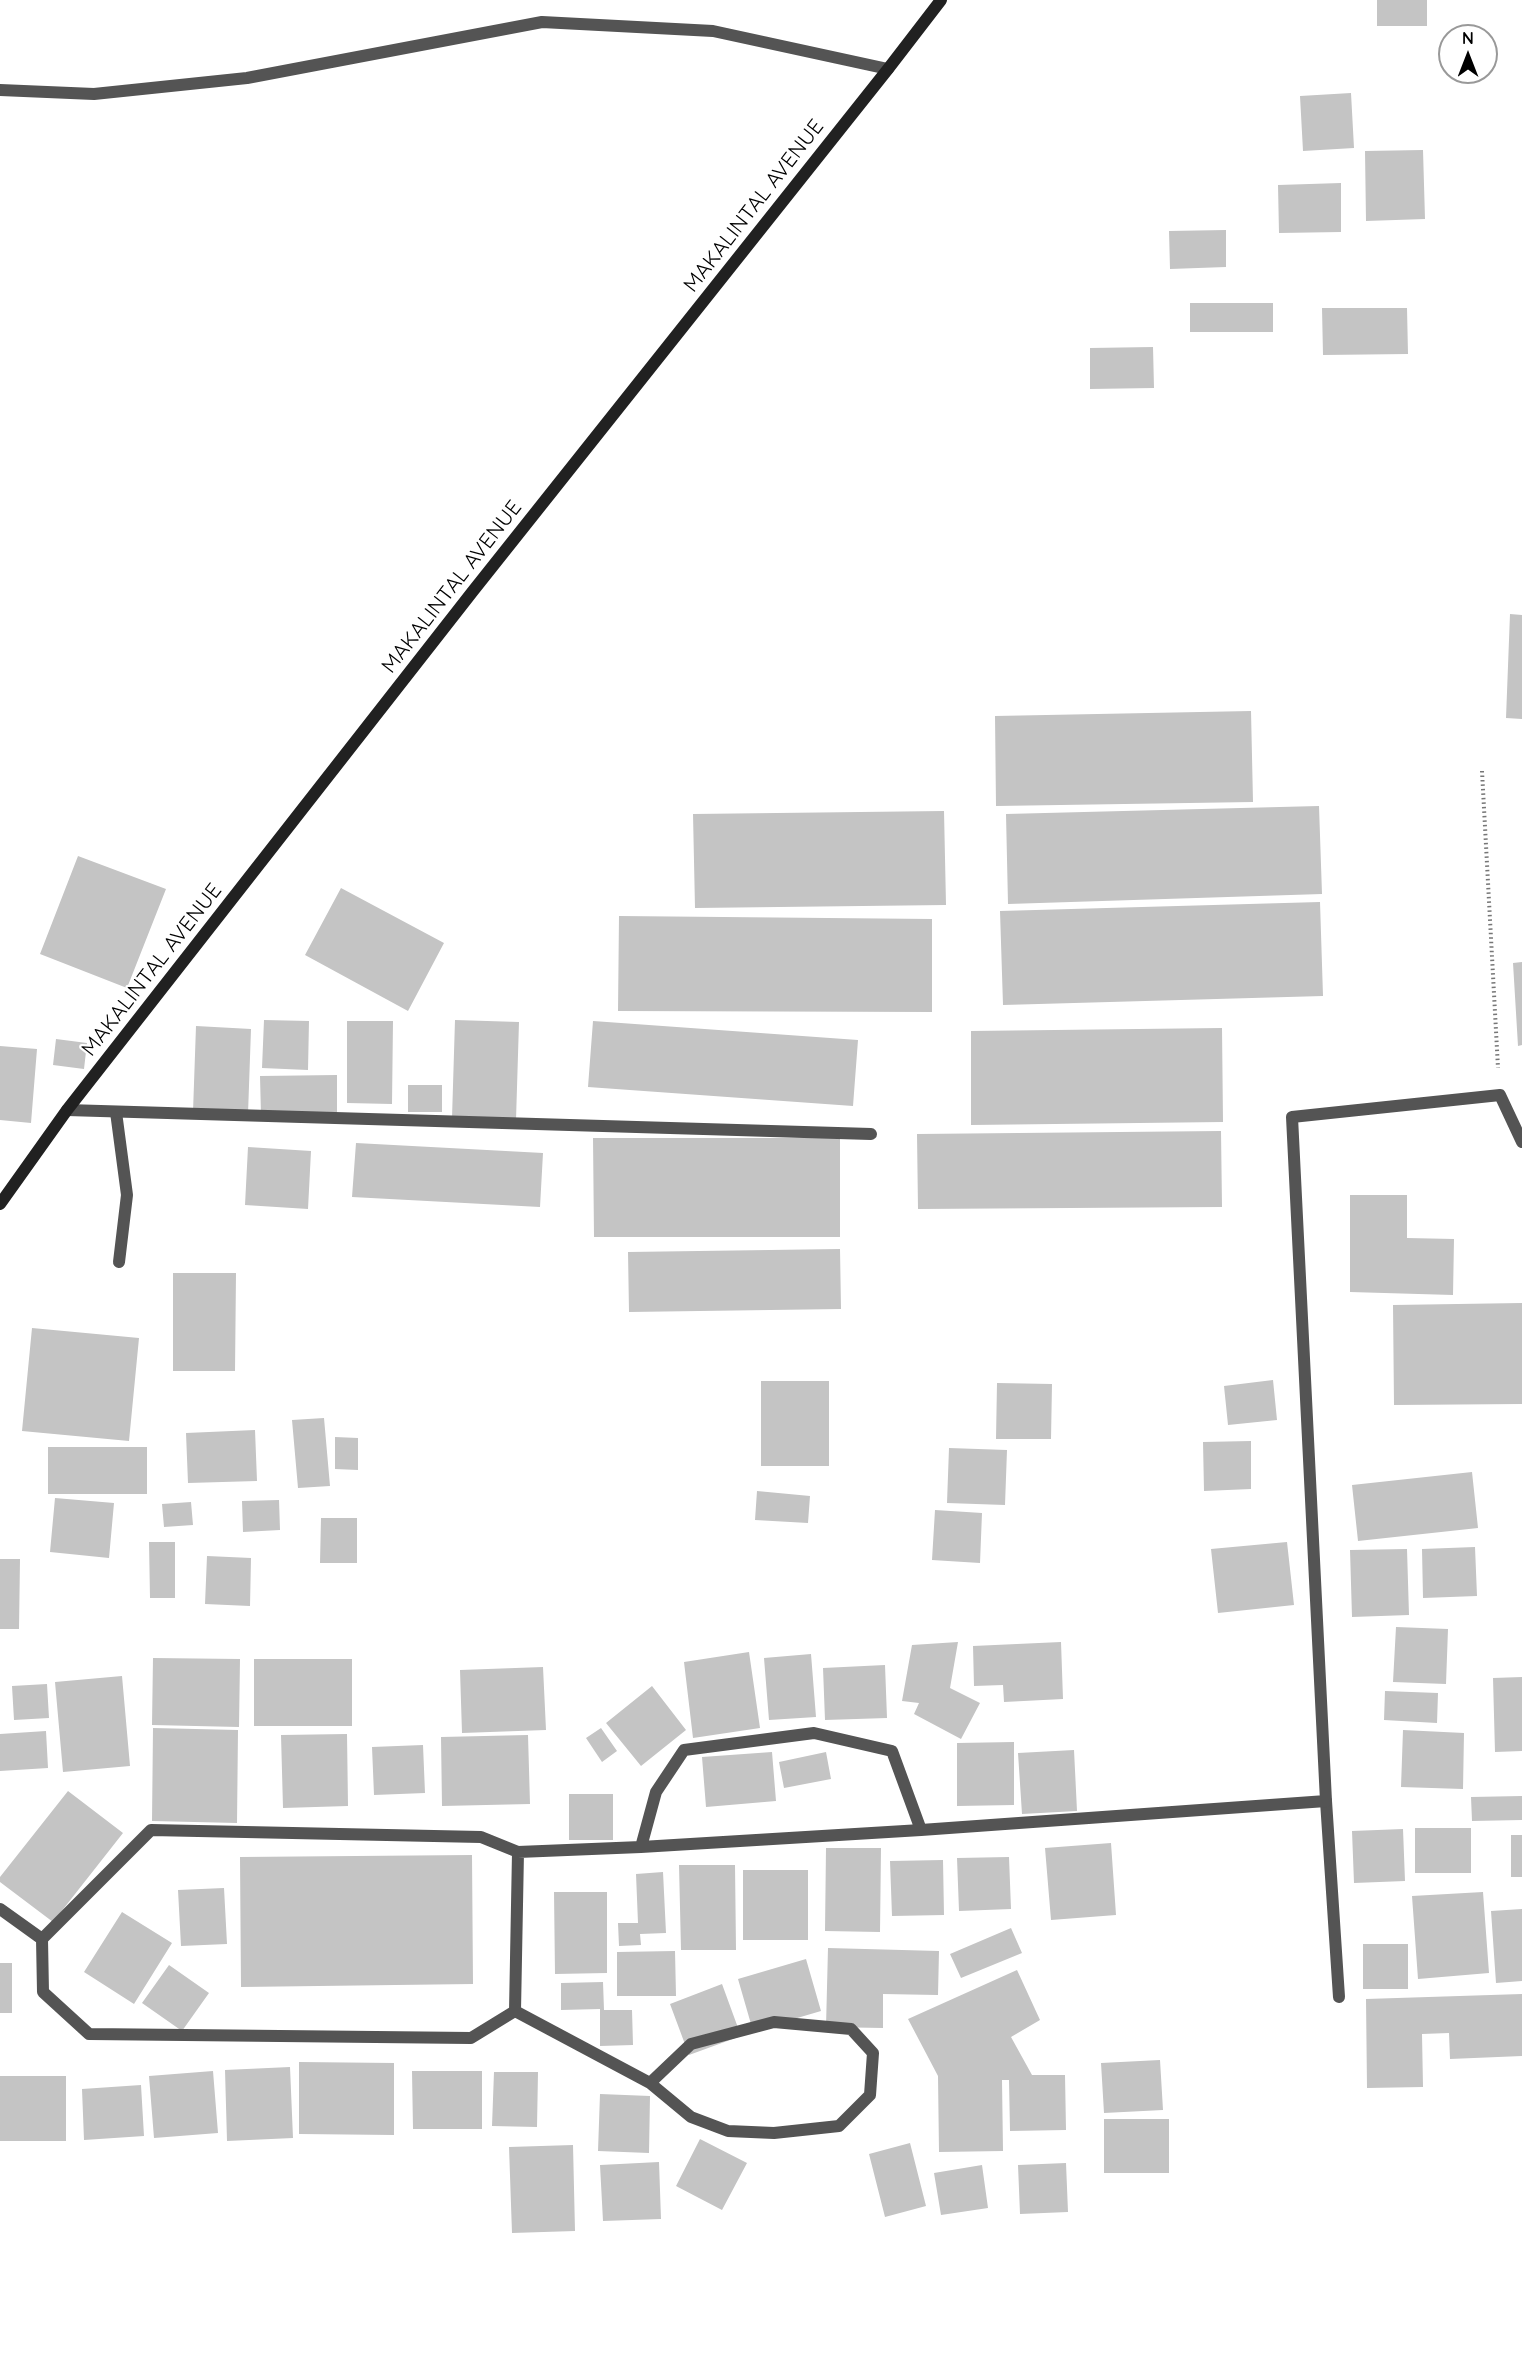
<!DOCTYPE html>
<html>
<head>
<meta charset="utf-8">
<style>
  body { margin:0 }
  #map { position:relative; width:1522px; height:2372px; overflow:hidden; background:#fff; font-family:Quicksand,sans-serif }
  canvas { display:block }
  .north { position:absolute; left:1438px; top:24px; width:60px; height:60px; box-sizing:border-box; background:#fff; border:2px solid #999; border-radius:50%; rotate:0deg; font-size:16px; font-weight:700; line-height:24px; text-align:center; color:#000 }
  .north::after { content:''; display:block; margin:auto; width:21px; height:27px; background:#000; clip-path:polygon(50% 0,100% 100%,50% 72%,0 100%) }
</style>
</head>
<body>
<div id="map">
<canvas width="1522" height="2372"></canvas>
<div class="north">N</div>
</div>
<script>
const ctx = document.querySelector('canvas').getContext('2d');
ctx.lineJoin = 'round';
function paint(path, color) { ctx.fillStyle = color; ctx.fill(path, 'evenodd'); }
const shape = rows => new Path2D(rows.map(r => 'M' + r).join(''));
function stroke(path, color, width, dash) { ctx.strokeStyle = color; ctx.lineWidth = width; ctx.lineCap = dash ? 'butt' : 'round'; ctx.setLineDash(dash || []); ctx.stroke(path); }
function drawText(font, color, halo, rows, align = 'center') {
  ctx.font = font + ' Quicksand,sans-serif'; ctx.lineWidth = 4.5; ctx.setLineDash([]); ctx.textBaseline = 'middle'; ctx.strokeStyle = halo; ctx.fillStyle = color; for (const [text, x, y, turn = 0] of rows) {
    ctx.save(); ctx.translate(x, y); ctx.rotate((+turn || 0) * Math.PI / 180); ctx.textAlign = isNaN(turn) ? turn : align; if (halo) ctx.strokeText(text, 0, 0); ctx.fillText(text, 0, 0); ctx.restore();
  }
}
paint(shape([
  [1377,0,1427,0,1427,26,1377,26],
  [1351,93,1354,148,1303,151,1300,96],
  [1423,150,1425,219,1366,221,1365,151],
  [1341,183,1341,232,1279,233,1278,185],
  [1226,230,1226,267,1170,269,1169,231],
  [1190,303,1273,303,1273,332,1190,332],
  [1322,308,1407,308,1408,354,1323,355],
  [1153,347,1154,388,1090,389,1090,348],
  [1510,614,1522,615,1522,719,1506,718],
  [1251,711,1253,802,996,806,995,716],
  [1319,806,1322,894,1008,904,1006,814],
  [944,811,946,905,695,908,693,814],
  [78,856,166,889,127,988,40,954],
  [341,888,444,943,408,1011,305,955],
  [1320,902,1323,996,1003,1005,1000,911],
  [619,916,932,919,932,1012,618,1011],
  [1522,962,1522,1045,1518,1046,1513,963],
  [264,1020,309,1021,308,1070,262,1068],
  [455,1020,519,1022,516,1120,452,1118],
  [347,1021,393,1021,392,1104,347,1103],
  [593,1021,858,1040,853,1106,588,1087],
  [196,1026,251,1029,248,1114,193,1112],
  [1222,1028,1223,1122,971,1125,971,1031],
  [56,1039,87,1043,84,1069,53,1065],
  [0,1046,37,1049,31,1123,0,1120],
  [337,1075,337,1115,261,1115,260,1076],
  [408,1085,442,1085,442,1112,408,1112],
  [1221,1131,1222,1207,918,1209,917,1134],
  [593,1138,840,1138,840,1237,594,1237],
  [356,1143,543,1153,540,1207,352,1197],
  [248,1147,311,1151,308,1209,245,1205],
  [1350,1195,1407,1195,1407,1238,1454,1239,1453,1295,1350,1292],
  [840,1249,841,1309,629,1312,628,1252],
  [173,1273,236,1273,235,1371,173,1371],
  [1522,1303,1522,1404,1394,1405,1393,1305],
  [32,1328,139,1338,129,1441,22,1431],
  [1273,1380,1277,1420,1228,1425,1224,1386],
  [761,1381,829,1381,829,1466,761,1466],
  [997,1383,1052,1384,1051,1439,996,1439],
  [324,1418,330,1486,298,1488,292,1420],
  [255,1430,257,1481,188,1483,186,1433],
  [335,1437,358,1438,358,1470,335,1469],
  [1251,1441,1251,1489,1204,1491,1203,1442],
  [48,1447,147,1447,147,1494,48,1494],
  [949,1448,1007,1450,1005,1505,947,1503],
  [1472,1472,1478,1528,1358,1541,1352,1485],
  [757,1491,810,1496,808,1523,755,1520],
  [55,1498,114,1503,109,1558,50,1552],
  [279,1500,280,1530,243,1532,242,1501],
  [191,1502,193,1525,164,1527,162,1504],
  [935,1510,982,1513,980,1563,932,1560],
  [321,1518,357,1518,357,1563,320,1563],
  [149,1542,175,1542,175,1598,150,1598],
  [1287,1542,1294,1605,1218,1613,1211,1549],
  [1475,1547,1477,1596,1423,1598,1422,1549],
  [1407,1549,1409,1615,1352,1617,1350,1550],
  [207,1556,251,1558,250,1606,205,1604],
  [0,1559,20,1559,19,1629,0,1629],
  [1396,1627,1448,1629,1446,1684,1393,1682],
  [958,1642,950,1688,980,1703,961,1739,914,1714,919,1703,902,1701,912,1645],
  [1061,1642,1063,1699,1004,1702,1003,1685,974,1686,973,1646],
  [749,1652,760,1728,693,1738,684,1662],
  [811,1654,816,1717,769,1720,764,1658],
  [153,1658,240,1659,239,1727,152,1725],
  [254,1659,352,1659,352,1726,254,1726],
  [885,1665,887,1718,825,1720,823,1668],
  [543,1667,546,1730,462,1733,460,1670],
  [122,1676,130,1766,63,1772,55,1682],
  [1522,1677,1522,1751,1495,1752,1493,1678],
  [47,1684,49,1718,14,1720,12,1686],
  [652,1686,686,1730,641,1766,606,1723],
  [1385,1691,1438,1693,1437,1723,1384,1720],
  [153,1728,238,1730,237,1823,152,1821],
  [601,1728,617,1751,602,1762,586,1738],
  [1403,1730,1464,1733,1463,1789,1401,1787],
  [46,1731,48,1768,0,1771,0,1734],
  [347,1734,348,1806,283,1808,281,1735],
  [528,1735,530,1804,442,1806,441,1737],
  [1014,1742,1014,1805,957,1806,957,1743],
  [423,1745,425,1793,374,1795,372,1747],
  [1074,1750,1077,1811,1022,1814,1018,1753],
  [772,1752,776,1801,706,1807,702,1757],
  [826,1752,831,1779,784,1788,779,1762],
  [68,1791,123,1833,53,1922,0,1882,0,1877],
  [569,1794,613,1794,613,1840,569,1840],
  [1522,1796,1522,1820,1472,1821,1471,1797],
  [1415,1828,1471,1828,1471,1873,1415,1873],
  [1403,1829,1405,1881,1354,1883,1352,1831],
  [1511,1835,1522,1835,1522,1877,1511,1877],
  [1111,1843,1116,1915,1051,1920,1045,1848],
  [826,1848,881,1848,880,1932,825,1931],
  [472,1855,473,1984,241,1987,240,1857],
  [1009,1857,1011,1909,959,1911,957,1858],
  [943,1860,944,1915,892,1916,890,1861],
  [679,1865,735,1865,736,1950,681,1950],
  [743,1870,808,1870,808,1940,743,1940],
  [663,1872,666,1933,640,1934,641,1945,619,1946,618,1923,638,1923,636,1874],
  [224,1888,227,1944,181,1946,178,1890],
  [554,1892,607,1892,607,1973,555,1974],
  [1483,1892,1489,1973,1418,1979,1412,1896],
  [1522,1909,1522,1981,1496,1983,1491,1911],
  [122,1912,172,1943,134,2004,84,1972],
  [1011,1928,1022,1953,961,1978,950,1954],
  [1363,1944,1408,1944,1408,1989,1363,1989],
  [828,1948,939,1951,938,1995,883,1994,883,2028,826,2027],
  [675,1951,676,1996,617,1996,617,1952],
  [806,1959,821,2011,753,2031,738,1979],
  [0,1963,12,1963,12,2013,0,2013],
  [169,1965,209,1993,182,2031,142,2003],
  [1017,1970,1040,2020,1011,2037,1032,2075,1065,2075,1066,2130,1010,2131,1009,2080,1002,2080,1003,2151,939,2152,938,2076,908,2019],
  [603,1982,604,2010,632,2010,633,2045,600,2046,600,2009,561,2010,561,1983],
  [722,1984,741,2036,689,2055,670,2004],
  [1522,1994,1522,2056,1450,2059,1449,2033,1422,2034,1423,2087,1367,2088,1366,1999],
  [1160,2060,1163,2110,1104,2113,1101,2063],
  [299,2062,394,2063,394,2135,299,2134],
  [290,2067,293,2138,227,2141,225,2070],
  [213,2071,218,2133,154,2138,149,2076],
  [412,2071,482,2071,482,2129,413,2129],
  [494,2072,538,2072,537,2127,492,2126],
  [0,2076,66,2076,66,2141,0,2141],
  [141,2085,144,2136,84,2140,82,2089],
  [600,2094,650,2096,649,2153,598,2151],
  [1104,2119,1169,2119,1169,2173,1104,2173],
  [700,2139,747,2163,722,2210,676,2186],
  [910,2143,926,2206,885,2217,869,2154],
  [573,2145,575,2231,512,2233,509,2147],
  [659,2162,661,2219,603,2221,600,2165],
  [1066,2163,1068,2212,1020,2214,1018,2165],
  [982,2165,988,2208,941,2215,934,2173]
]), '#c4c4c4');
stroke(shape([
  [1482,771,1498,1068]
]), '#767676', 4, [1.5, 3]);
stroke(shape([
  [116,1112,127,1195,119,1262],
  [1326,1801,1339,1997]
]), '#545454', 12);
stroke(shape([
  [0,90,94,94,247,78,542,22,713,31,888,69],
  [67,1110,871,1134],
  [151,1830,481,1837,518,1852,515,2011,471,2038,89,2034,43,1992,42,1939,151,1830],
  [641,1847,656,1792,684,1750,814,1733,892,1751,921,1830],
  [518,1852,641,1847,921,1830,1326,1801,1292,1117,1500,1095,1522,1142],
  [0,1909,42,1939],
  [515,2011,650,2083,691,2117,728,2131,774,2133,839,2126,870,2095,873,2053,851,2029,774,2022,691,2044,650,2083]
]), '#545454', 12);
stroke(shape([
  [0,1204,67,1110,473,591,888,69,941,0]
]), '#212121', 12);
drawText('21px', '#000', '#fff', [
  ["MAKALINTAL AVENUE",754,206,-52],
  ["MAKALINTAL AVENUE",452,587,-52],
  ["MAKALINTAL AVENUE",152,970,-52]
]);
</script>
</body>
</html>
